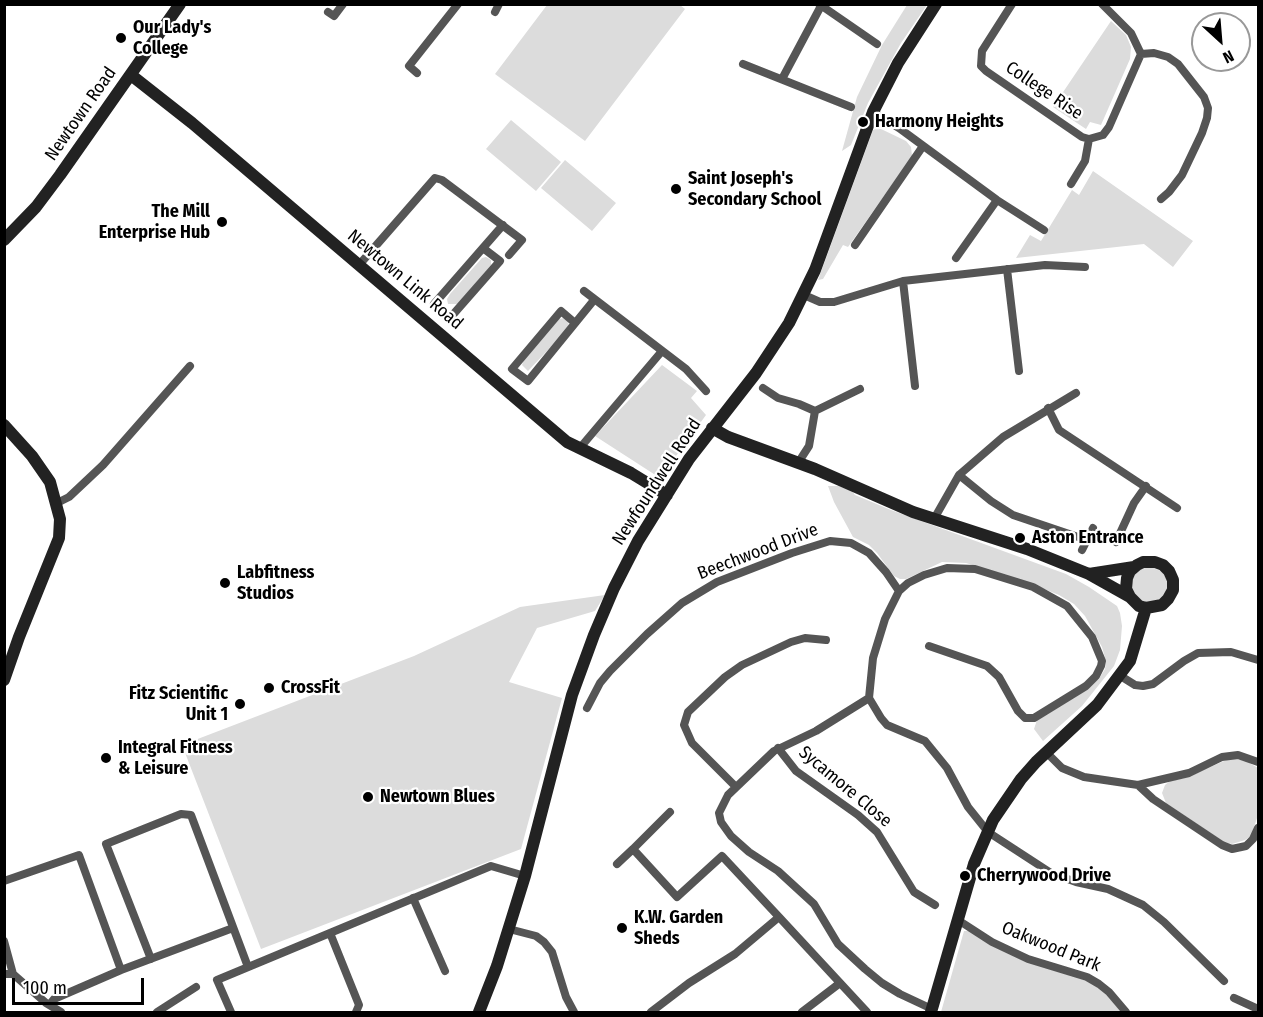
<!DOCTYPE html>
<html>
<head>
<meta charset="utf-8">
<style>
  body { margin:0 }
  #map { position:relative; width:1263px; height:1017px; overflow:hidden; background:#fff; font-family:"Fira Sans Condensed",sans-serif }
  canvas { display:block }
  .frame { position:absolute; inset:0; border:6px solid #000; pointer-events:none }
  .north { position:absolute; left:1191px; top:12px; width:60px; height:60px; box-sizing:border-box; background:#fff; border:2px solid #999; border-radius:50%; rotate:154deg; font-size:16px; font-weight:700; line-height:24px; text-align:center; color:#000 }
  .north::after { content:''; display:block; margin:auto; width:21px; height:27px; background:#000; clip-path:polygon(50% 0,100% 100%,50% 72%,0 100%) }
  .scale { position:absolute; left:12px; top:978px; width:132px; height:27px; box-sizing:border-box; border:3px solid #000; border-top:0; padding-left:8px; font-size:18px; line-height:21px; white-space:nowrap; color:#000; -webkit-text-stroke:4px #fff; paint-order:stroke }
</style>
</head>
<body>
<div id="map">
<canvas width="1263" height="1017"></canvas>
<div class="frame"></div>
<div class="north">N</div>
<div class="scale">100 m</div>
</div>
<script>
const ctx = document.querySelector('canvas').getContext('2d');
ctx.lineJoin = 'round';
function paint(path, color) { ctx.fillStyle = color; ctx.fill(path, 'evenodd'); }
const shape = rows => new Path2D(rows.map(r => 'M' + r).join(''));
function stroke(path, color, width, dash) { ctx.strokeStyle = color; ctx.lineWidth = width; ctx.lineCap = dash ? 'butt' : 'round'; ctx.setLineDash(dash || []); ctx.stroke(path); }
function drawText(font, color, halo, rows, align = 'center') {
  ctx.font = font + ' "Fira Sans Condensed",sans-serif'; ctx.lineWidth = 4.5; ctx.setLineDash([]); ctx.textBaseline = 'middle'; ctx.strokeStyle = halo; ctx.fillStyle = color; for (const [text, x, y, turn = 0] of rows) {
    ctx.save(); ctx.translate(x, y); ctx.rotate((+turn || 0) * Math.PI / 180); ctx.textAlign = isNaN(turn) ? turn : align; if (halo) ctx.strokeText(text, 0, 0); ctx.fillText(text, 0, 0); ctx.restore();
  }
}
paint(shape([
  [680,5,685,9,585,141,495,74,547,5],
  [907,5,927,5,901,43,868,103,851,145,842,151,857,97,882,45],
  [1111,21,1126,35,1131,47,1130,59,1101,125,1090,122,1086,129,1053,107],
  [511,120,561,162,536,191,486,149],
  [879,128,906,141,911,147,912,156,848,247,843,245,823,279,818,280,873,130],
  [565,160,616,203,592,231,541,188],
  [1093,171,1193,241,1173,267,1144,244,1016,258,1030,235,1041,241,1072,190,1079,195],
  [486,257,491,260,491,265,458,304,448,304,447,299,450,294,482,258],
  [564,318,568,321,569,326,565,332,528,371,522,365,524,360,559,319],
  [662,365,697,391,691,398,706,415,660,478,595,436],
  [828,486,839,486,852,491,855,495,891,510,1066,574,1089,587,1117,606,1120,613,1122,626,1120,650,1114,666,1082,706,1043,741,1034,729,1037,720,1099,679,1105,669,1106,661,1102,647,1085,616,1074,604,1059,595,1024,581,966,563,942,562,906,579,900,579,894,576,877,553,869,545,853,537,834,502],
  [1149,566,1163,572,1169,585,1163,599,1145,604,1131,590,1133,576,1140,569],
  [605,595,595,611,537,628,509,682,562,698,521,849,261,949,182,745,414,656,520,607],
  [1231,758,1246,761,1258,768,1258,815,1251,836,1245,840,1232,844,1224,842,1166,803,1162,793,1165,785,1170,781,1185,778],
  [964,931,971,931,1081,977,1101,988,1121,1012,941,1012]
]), '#dcdcdc');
stroke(shape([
  [819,4,877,44],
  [1012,4,982,51,981,66,986,71,1082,137,1089,139,1103,135,1109,127,1141,54],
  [1102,4,1131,33,1141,54],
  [328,12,334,16,343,4],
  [495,12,499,4],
  [1141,54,1154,53,1168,57,1178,64,1204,97,1208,108,1207,118,1202,133,1182,175,1169,192,1161,199],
  [743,64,851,107],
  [417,73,409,66,458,4],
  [782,79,822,4],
  [873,112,899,128,997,200,1044,230],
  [1071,184,1085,161,1089,139],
  [855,245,923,146],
  [483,248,500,261,450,318,434,304,503,225],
  [956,258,997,200],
  [359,265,435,178,442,180,522,240,509,255],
  [1007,269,1019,371],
  [903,281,915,386],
  [584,291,686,369,706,391],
  [804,295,820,302,834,302,903,281,1045,265,1085,267],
  [575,323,561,311,512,369,528,381,594,300],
  [763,388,778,398,799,404,815,411,809,446,798,463],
  [1048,408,1059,430,1177,508],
  [815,411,860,389],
  [579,449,662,351],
  [959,475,1003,437,1076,393],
  [57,503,69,497,103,465,190,366],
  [934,519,959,475,991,501,1013,515,1087,540,1093,528],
  [1116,542,1134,503,1146,486],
  [1082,550,1087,540],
  [929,646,987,666,999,677,1018,711,1025,718,1034,718,1086,686,1096,676,1101,666,1102,661,1092,637,1067,606,1033,587,975,569,947,568,924,575,908,583,899,591,885,619,873,658,869,698,881,718,887,725,925,741,947,768,968,807,988,832,1051,873,1076,882,1108,889,1143,905,1164,922,1224,981],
  [1119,675,1135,685,1143,686,1153,684,1184,661,1198,653,1231,652,1258,660],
  [869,698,816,731,774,751,728,795,719,813,721,822,731,836,749,852,778,871,814,904,838,944,865,969,882,983,900,994,932,1009],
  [587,708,600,683,610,671,647,634,682,603,717,582,792,553,830,541,851,543,869,553,886,572,899,591],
  [778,748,796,771,858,815,877,832,914,892,935,905],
  [1046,752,1062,768,1084,777,1138,785],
  [1258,762,1238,755,1222,757,1189,773,1138,785,1153,799,1222,845,1232,849,1246,846,1253,839,1258,828],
  [735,786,692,743,684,725,688,712,725,677,742,665,791,642,805,638,826,640],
  [617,864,633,849],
  [4,881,79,855,121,970],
  [413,898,445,971],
  [779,917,867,1012],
  [958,920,992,942,1028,959,1087,977,1099,984,1109,992,1126,1012],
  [509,929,536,936,544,942,552,952,566,997,574,1012],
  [330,933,359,1005,356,1012],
  [4,941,13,974,4,974],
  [151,959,106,844,181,814,191,815,248,967],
  [13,974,46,1003,61,1012],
  [1234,998,1258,1009],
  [49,1005,54,999,121,970,233,928],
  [157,1012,196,987],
  [231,1012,217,980,491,866,525,876],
  [651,1012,689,983,735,954,779,917,722,856,677,897,633,849,670,812],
  [802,1012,840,983]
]), '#555', 8);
stroke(shape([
  [131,75,192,123,567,442,631,473,667,495],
  [4,240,36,207,60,175,180,4],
  [4,425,32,456,50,482,60,519,59,538,19,637,4,680],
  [712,428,728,437,815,469,913,512,1027,549,1089,574,1130,597,1139,606,1146,608,1162,605,1168,599,1173,590,1173,580,1169,571,1163,565,1155,562,1143,562,1137,565,1130,571,1127,578,1126,589,1130,597],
  [1089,574,1134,567],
  [479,1012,497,966,525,876,572,695,594,635,614,588,638,541,689,459,756,373,789,323,815,270,873,112,898,63,936,4],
  [931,1012,974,864,993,820,1021,779,1036,762,1097,705,1130,661,1146,608]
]), '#222', 12);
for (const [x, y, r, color] of [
  [121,38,6,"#000"],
  [863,122,6,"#000"],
  [676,189,6,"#000"],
  [222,222,6,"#000"],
  [1020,538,6,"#000"],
  [225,583,6,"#000"],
  [269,688,6,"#000"],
  [240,704,6,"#000"],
  [106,758,6,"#000"],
  [368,797,6,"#000"],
  [965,876,6,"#000"],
  [622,928,6,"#000"]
]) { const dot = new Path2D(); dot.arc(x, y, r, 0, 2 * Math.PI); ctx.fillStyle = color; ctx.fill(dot); stroke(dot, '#fff', 2); }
drawText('bold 18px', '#000', '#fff', [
  ["Our Lady's",133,28],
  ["College",133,49],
  ["Harmony Heights",875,122],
  ["Saint Joseph's",688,179],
  ["Secondary School",688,200],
  ["The Mill",210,212,"right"],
  ["Enterprise Hub",210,233,"right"],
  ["Aston Entrance",1032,538],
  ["Labfitness",237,573],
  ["Studios",237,594],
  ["CrossFit",281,688],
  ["Fitz Scientific",228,694,"right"],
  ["Unit 1",228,715,"right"],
  ["Integral Fitness",118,748],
  ["& Leisure",118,769],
  ["Newtown Blues",380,797],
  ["Cherrywood Drive",977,876],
  ["K.W. Garden",634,918],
  ["Sheds",634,939]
], 'left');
drawText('18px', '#000', '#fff', [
  ["College Rise",1044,91,34],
  ["Newtown Road",81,114,-55],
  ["Newtown Link Road",405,280,40],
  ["Newfoundwell Road",657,482,-57],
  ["Beechwood Drive",758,552,-21],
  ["Sycamore Close",845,787,40],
  ["Oakwood Park",1051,947,22]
]);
</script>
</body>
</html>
